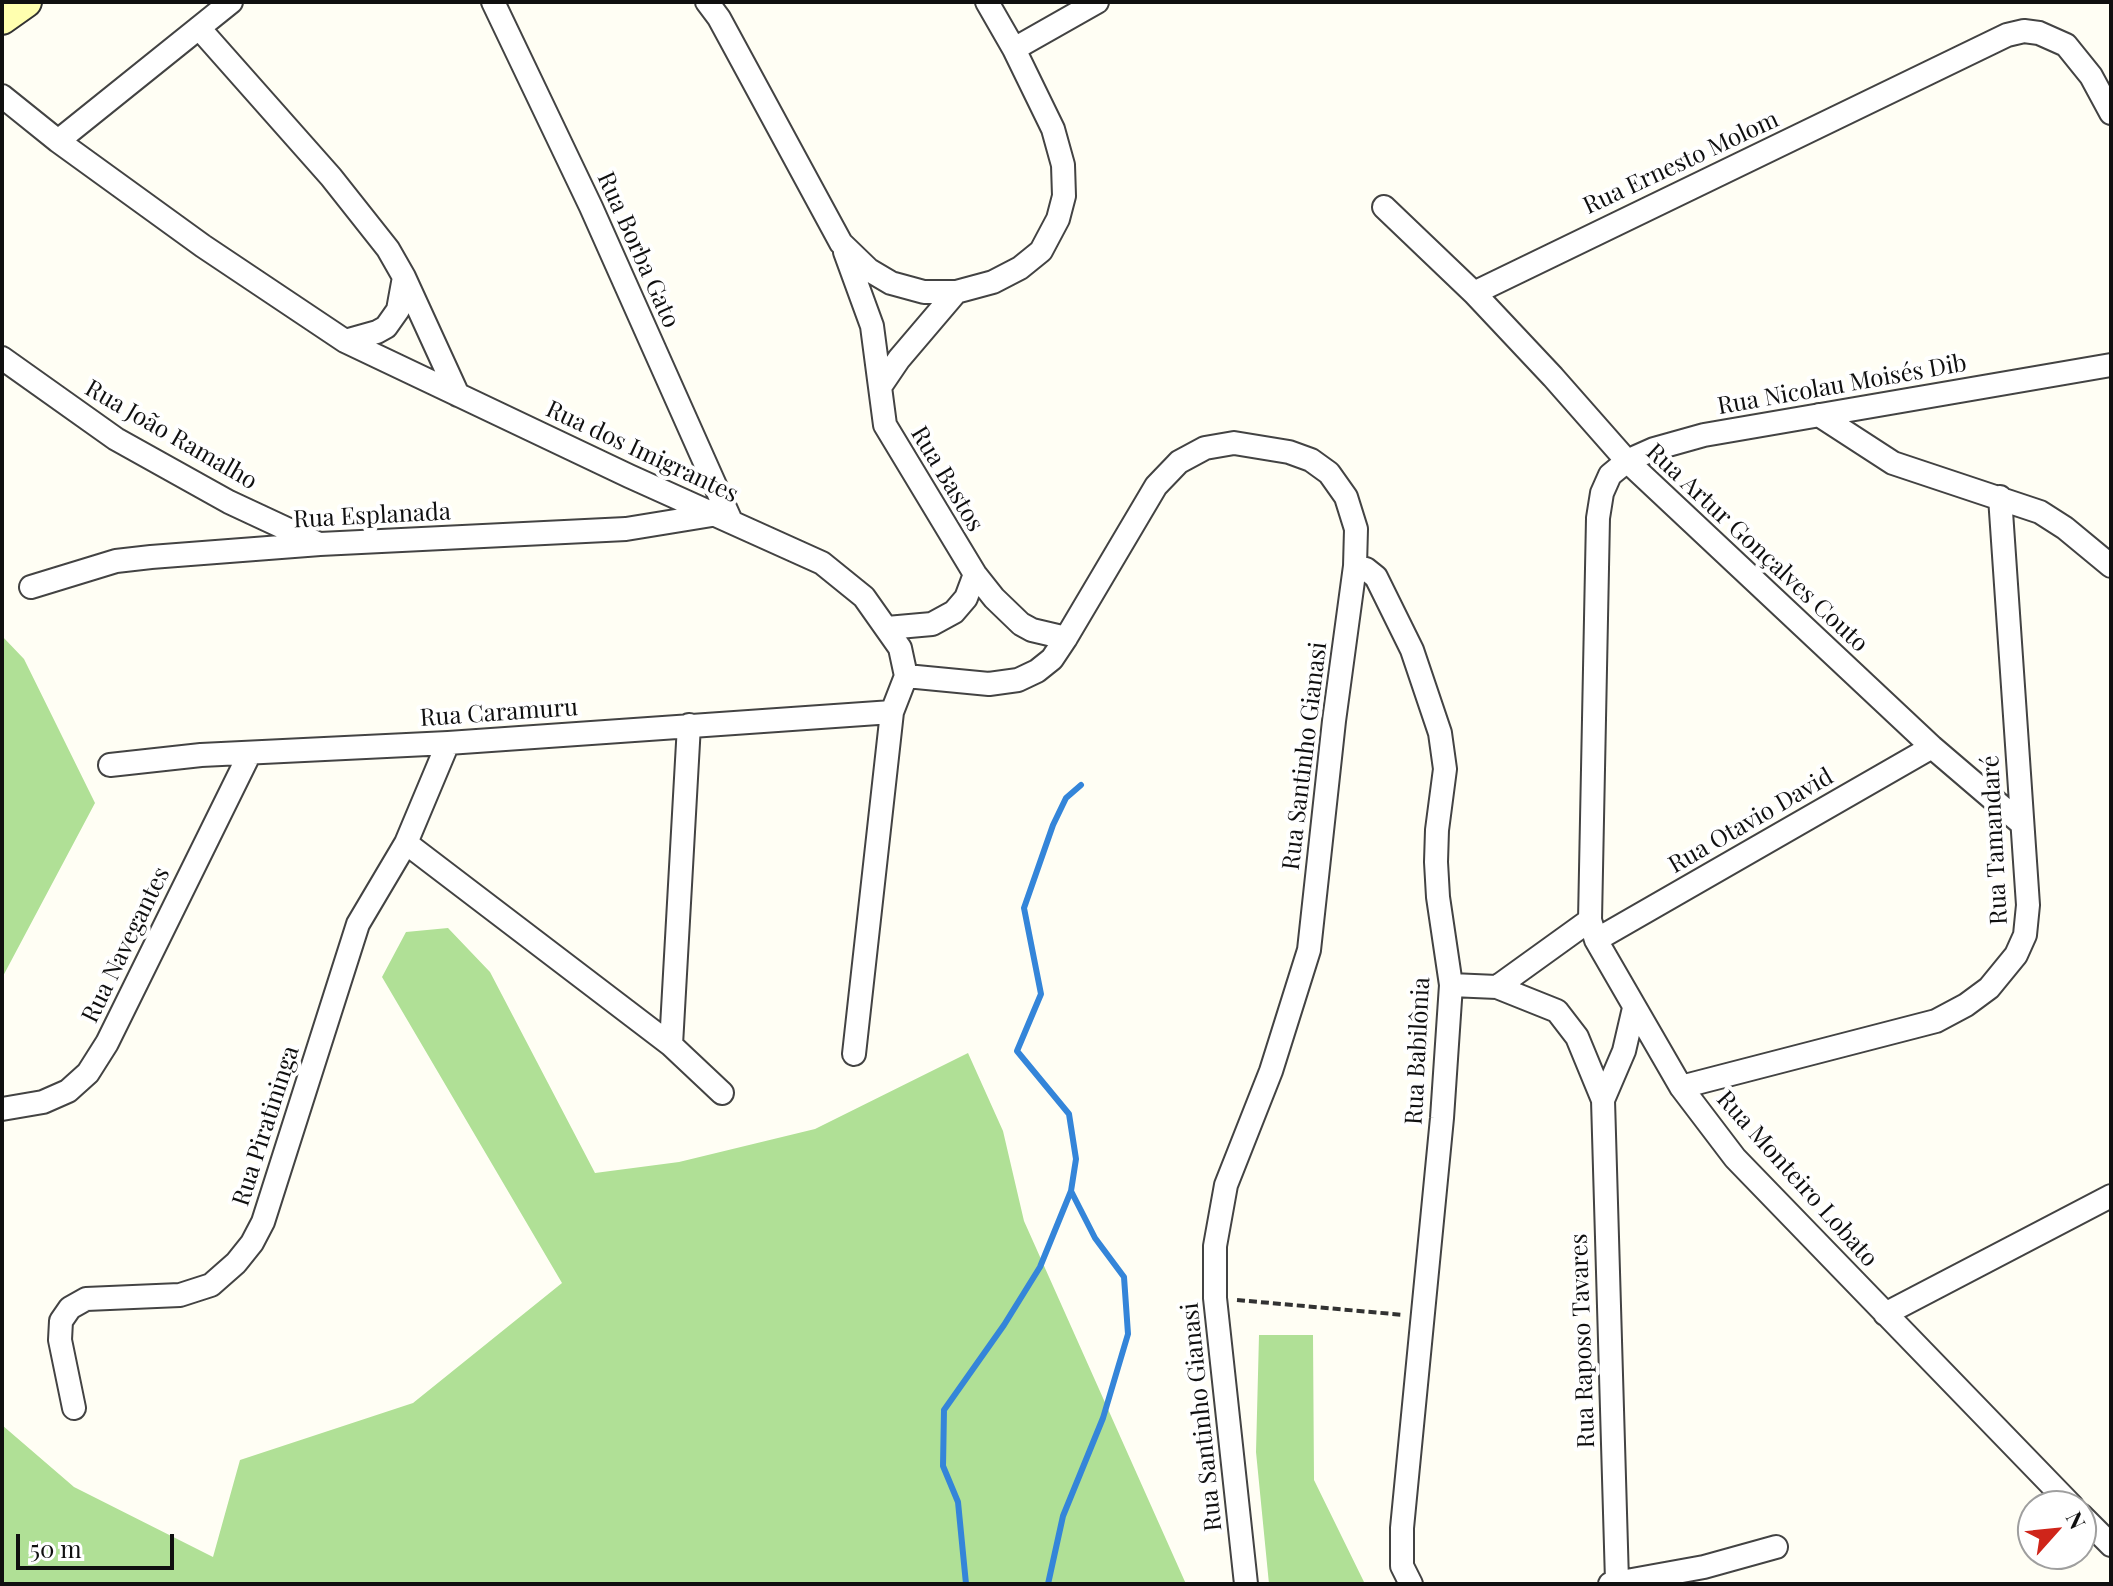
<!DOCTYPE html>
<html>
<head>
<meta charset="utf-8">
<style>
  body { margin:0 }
  #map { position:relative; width:2113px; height:1586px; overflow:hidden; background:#fffef4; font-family:"Playfair Display",serif }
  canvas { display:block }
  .frame { position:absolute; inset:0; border:4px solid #101010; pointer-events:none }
  .north { position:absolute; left:2017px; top:1490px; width:80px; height:80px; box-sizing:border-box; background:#fff; border:2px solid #9f9f9f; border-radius:50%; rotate:63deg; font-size:22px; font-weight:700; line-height:32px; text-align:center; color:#101010 }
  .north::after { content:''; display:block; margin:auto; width:28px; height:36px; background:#cf251a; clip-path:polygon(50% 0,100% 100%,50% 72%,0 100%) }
  .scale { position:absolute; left:16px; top:1534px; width:158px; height:36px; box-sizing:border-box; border:4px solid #101010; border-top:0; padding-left:10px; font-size:24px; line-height:28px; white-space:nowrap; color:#101010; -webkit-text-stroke:6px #fff; paint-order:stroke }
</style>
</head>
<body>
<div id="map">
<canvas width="2113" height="1586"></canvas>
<div class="frame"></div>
<div class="north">N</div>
<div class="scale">50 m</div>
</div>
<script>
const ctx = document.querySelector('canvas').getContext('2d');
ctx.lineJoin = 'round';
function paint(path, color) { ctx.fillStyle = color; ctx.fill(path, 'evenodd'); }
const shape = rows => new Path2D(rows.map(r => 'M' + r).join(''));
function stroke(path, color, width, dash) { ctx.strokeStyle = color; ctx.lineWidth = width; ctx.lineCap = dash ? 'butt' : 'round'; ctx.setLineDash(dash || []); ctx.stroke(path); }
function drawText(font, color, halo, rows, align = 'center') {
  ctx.font = font + ' "Playfair Display",serif'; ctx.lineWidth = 8; ctx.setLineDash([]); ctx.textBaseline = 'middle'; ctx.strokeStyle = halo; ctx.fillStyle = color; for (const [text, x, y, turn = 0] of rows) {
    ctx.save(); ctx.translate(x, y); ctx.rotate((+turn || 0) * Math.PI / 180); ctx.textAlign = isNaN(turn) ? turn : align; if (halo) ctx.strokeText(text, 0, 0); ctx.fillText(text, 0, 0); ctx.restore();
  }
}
paint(shape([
  [2,636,24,659,95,803,2,978],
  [448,928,490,972,595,1173,679,1162,815,1129,968,1053,1003,1131,1024,1221,1186,1584,2,1584,2,1425,74,1487,213,1557,240,1460,413,1403,562,1283,382,977,406,932],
  [1259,1335,1313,1335,1314,1480,1365,1584,1269,1584,1256,1452]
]), '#b0e096');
stroke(shape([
  [966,1584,958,1502,943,1466,944,1410,1004,1325,1040,1267,1071,1191],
  [1048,1584,1063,1516,1103,1418,1128,1334,1124,1277,1095,1238,1071,1191,1076,1159,1069,1114,1017,1051,1041,994,1024,908,1053,825,1066,798,1081,785]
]), '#3485d9', 6);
const street = shape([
  [493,2,591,207,731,521],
  [707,2,719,18,841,243,869,270,891,283,924,292,956,292,993,282,1020,268,1041,251,1058,219,1064,196,1063,165,1053,129,1014,49,987,2],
  [199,28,331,177,388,249,404,277,458,395],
  [1014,49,1097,2],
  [2,96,58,141,203,246,345,341,629,476,822,563,864,597,900,648,906,676,892,712,854,1054],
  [58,141,231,2],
  [1384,207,1474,293,2007,35,2024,31,2039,33,2066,45,2091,76,2111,113],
  [845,252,872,326,880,387],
  [956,292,899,359,880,387,885,425,975,574,994,598,1021,624,1032,630,1066,638],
  [1474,293,1553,377,1627,461,1932,747,2022,824],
  [345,341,377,332,386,327,398,310,404,277],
  [2,358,116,439,229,502,319,544],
  [1819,415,1893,463,2040,512,2065,528,2111,566],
  [1355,566,1366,569,1376,577,1412,650,1440,733,1445,769,1437,830,1436,862,1438,897,1451,985,1442,1118,1402,1528,1402,1566,1411,1584],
  [31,587,116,561,151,557,320,544,626,529,718,514],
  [887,628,932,624,954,612,966,598,975,574],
  [906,676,989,684,1018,680,1037,671,1052,659,1066,638,1156,486,1179,462,1205,448,1234,443,1289,452,1311,460,1329,473,1346,497,1356,529,1355,566,1334,721,1309,950,1271,1071,1226,1185,1215,1246,1215,1298,1246,1584],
  [110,765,201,755,448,743,892,712],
  [406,843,671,1045,722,1093],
  [1596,940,1932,747],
  [1451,985,1497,987,1557,1011,1577,1037,1603,1100],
  [1497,987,1590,920],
  [671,1045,689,725],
  [1681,1087,1936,1021,1966,1005,1989,988,2016,955,2025,935,2028,905,2000,497],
  [2,1109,43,1102,68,1091,88,1073,107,1043,250,753],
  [1885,1314,2111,1196],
  [74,1408,60,1340,61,1321,70,1308,86,1299,180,1295,211,1285,236,1263,252,1243,263,1222,358,924,406,843,448,743],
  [2072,1506,1735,1158,1681,1087,1596,940,1590,920,1598,518,1602,493,1610,475,1627,461,1654,449,1704,435,2111,365],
  [2081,1515,2111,1545],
  [1617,1581,1603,1100,1624,1051,1634,1008],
  [1610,1584,1704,1567,1776,1547]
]);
const secondary = shape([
  [2,19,26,2]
]);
stroke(street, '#434343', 26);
stroke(secondary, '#323232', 34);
stroke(shape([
  [1237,1300,1404,1315]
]), '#323232', 4, [8, 4]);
stroke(street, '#fff', 22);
stroke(secondary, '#ffffaf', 30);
drawText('24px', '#101010', '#fff', [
  ["Rua Ernesto Molom",1681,163,-25],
  ["Rua Borba Gato",638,250,66],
  ["Rua Nicolau Moisés Dib",1842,385,-10],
  ["Rua João Ramalho",171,435,30],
  ["Rua dos Imigrantes",642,452,25],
  ["Rua Bastos",947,479,59],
  ["Rua Esplanada",372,516,-3],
  ["Rua Artur Gonçalves Couto",1757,548,43],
  ["Rua Caramuru",499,713,-4],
  ["Rua Santinho Gianasi",1305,756,-83],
  ["Rua Otavio David",1751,821,-30],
  ["Rua Tamandaré",1995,840,-93],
  ["Rua Navegantes",126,945,-64],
  ["Rua Babilônia",1418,1051,-87],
  ["Rua Piratininga",266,1126,-72],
  ["Rua Monteiro Lobato",1797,1179,48],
  ["Rua Raposo Tavares",1583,1341,-92],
  ["Rua Santinho Gianasi",1202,1417,-96]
]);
</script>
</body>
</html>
